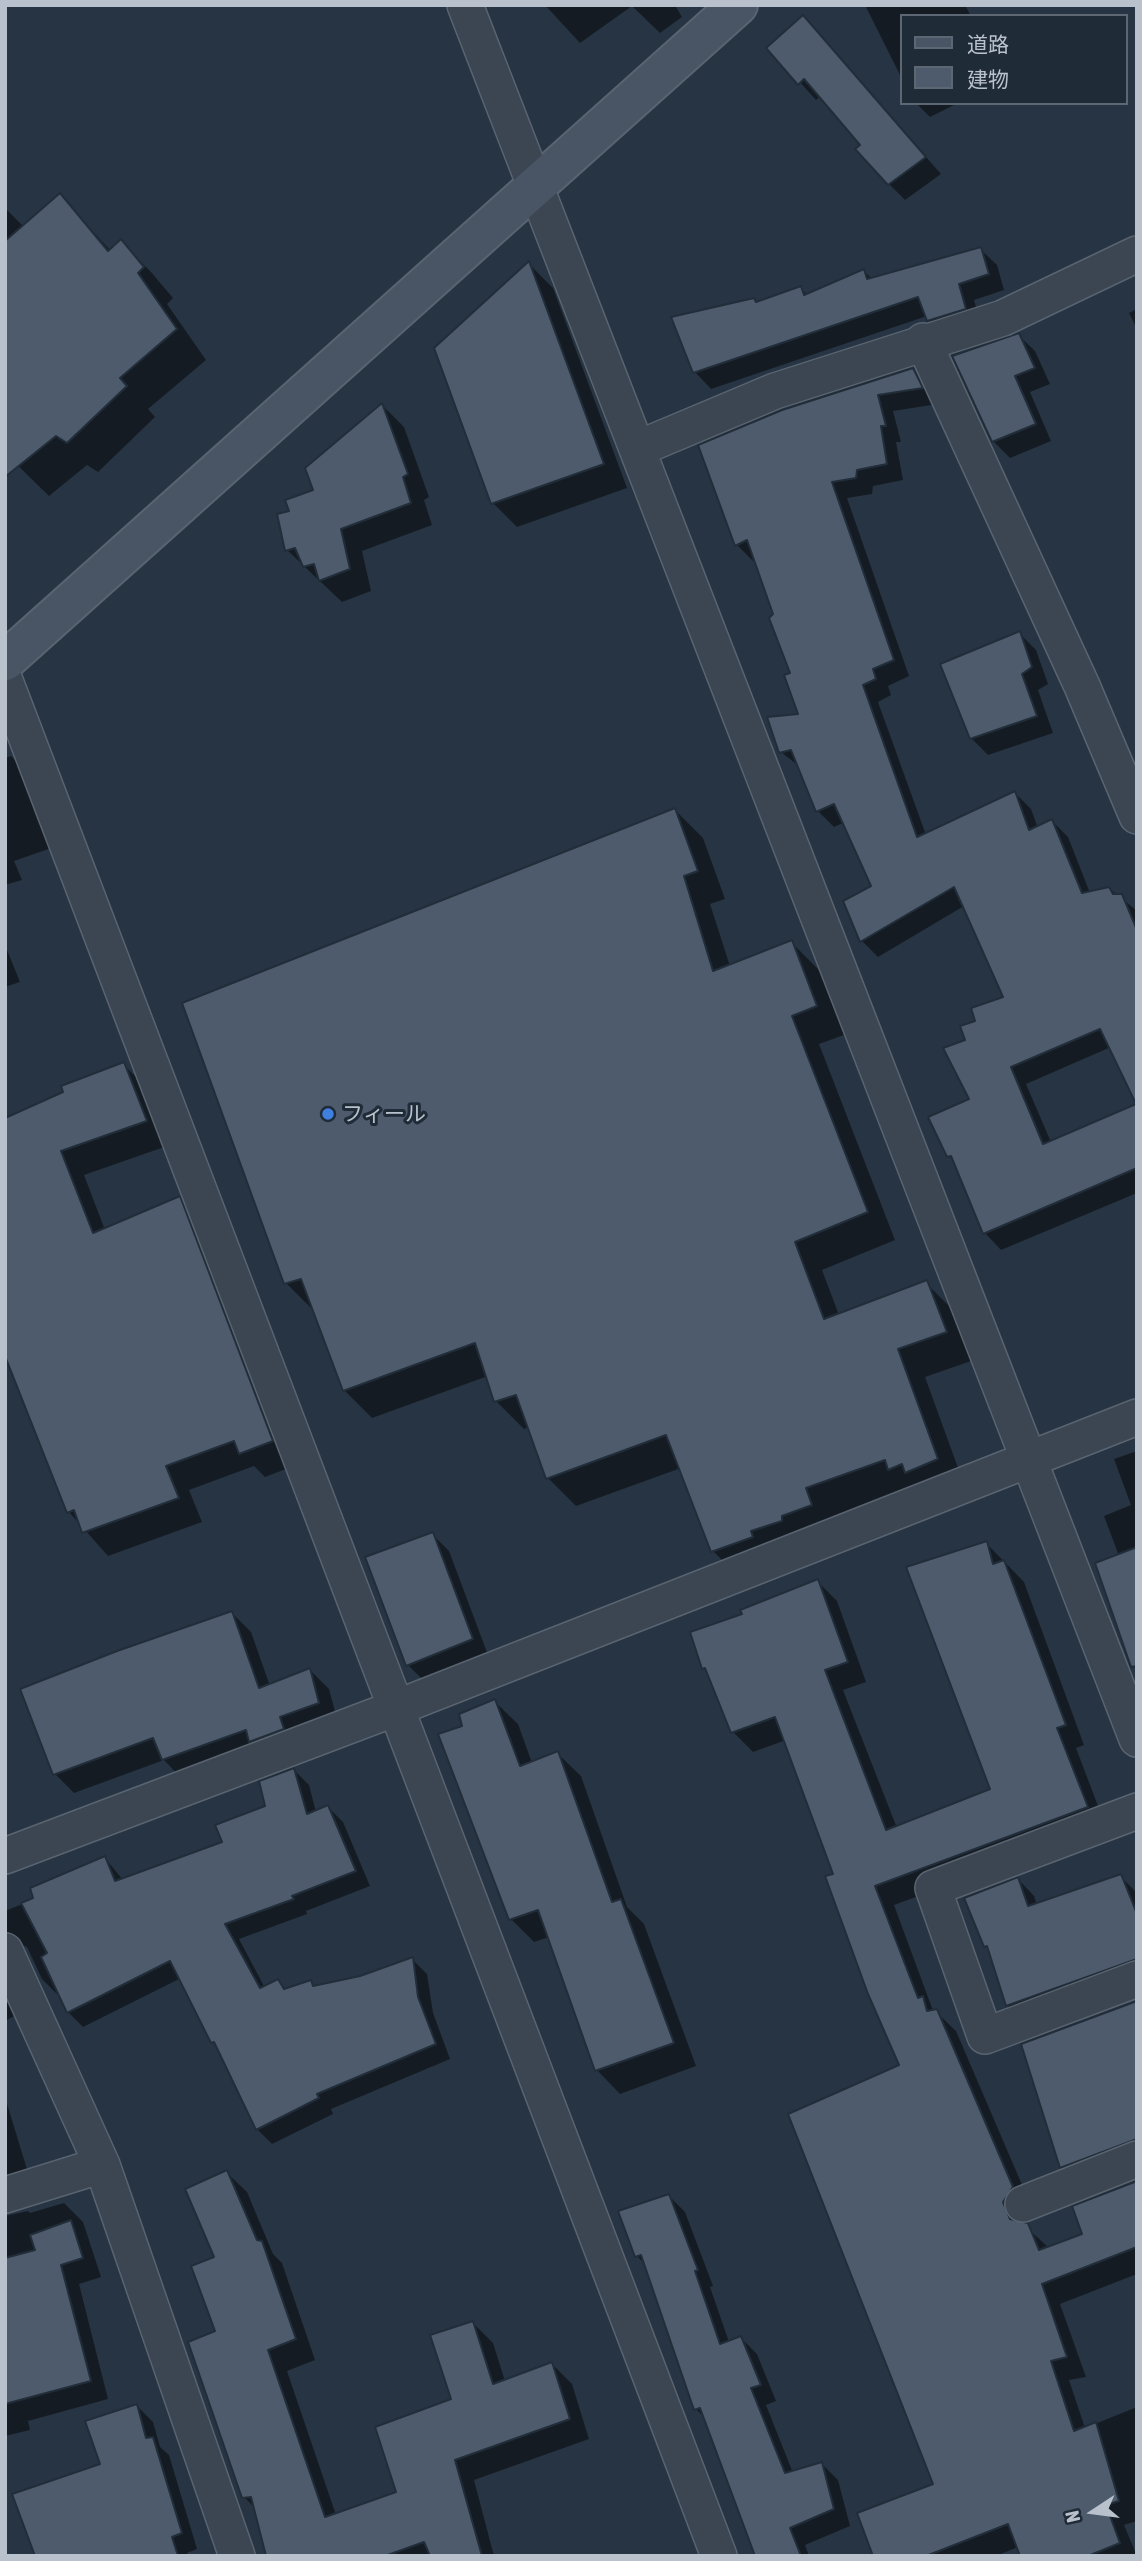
<!DOCTYPE html>
<html>
<head>
<meta charset="utf-8">
<style>
  body { margin:0 }
  #map { position:relative; width:1142px; height:2561px; overflow:hidden; background:#273443; font-family:"Asap Condensed","Noto Sans JP",sans-serif }
  canvas { display:block }
  .frame { position:absolute; inset:0; border:7px solid #b8c1cc; pointer-events:none }
  .legend { position:absolute; left:900px; top:14px; width:228px; height:91px; box-sizing:border-box; background:#202b38; border:2px solid #5d6773; margin:0; padding:9px 12px; list-style:none; font-size:21px; color:#b8c1cc }
  .legend li { display:flex; align-items:center; gap:14px; height:35px }
  .legend b { width:35px; border:2px solid #5d6773 }
  .north { position:absolute; left:1058px; top:2477px; width:70px; height:70px; -webkit-text-stroke:5px #202b38; paint-order:stroke; rotate:257deg; font-size:19px; font-weight:700; line-height:28px; text-align:center; color:#b8c1cc }
  .north::after { content:''; display:block; margin:auto; width:24px; height:32px; background:#b8c1cc; clip-path:polygon(50% 0,100% 100%,50% 72%,0 100%) }
</style>
</head>
<body>
<div id="map">
<canvas width="1142" height="2561"></canvas>
<div class="frame"></div>
<ul class="legend">
<li><b style="height:9px;background:#495565"></b>道路</li>
<li><b style="height:19px;background:#4d5b6c"></b>建物</li>
</ul>
<div class="north">N</div>
</div>
<script>
const ctx = document.querySelector('canvas').getContext('2d');
ctx.lineJoin = 'round';
function paint(path, color) { ctx.fillStyle = color; ctx.fill(path, 'evenodd'); }
const shape = rows => new Path2D(rows.map(r => 'M' + r).join(''));
function stroke(path, color, width, dash) { ctx.strokeStyle = color; ctx.lineWidth = width; ctx.lineCap = dash ? 'butt' : 'round'; ctx.setLineDash(dash || []); ctx.stroke(path); }
function drawText(font, color, halo, rows, align = 'center') {
  ctx.font = font + ' "Asap Condensed","Noto Sans JP",sans-serif'; ctx.lineWidth = 6; ctx.setLineDash([]); ctx.textBaseline = 'middle'; ctx.strokeStyle = halo; ctx.fillStyle = color; for (const [text, x, y, turn = 0] of rows) {
    ctx.save(); ctx.translate(x, y); ctx.rotate((+turn || 0) * Math.PI / 180); ctx.textAlign = isNaN(turn) ? turn : align; if (halo) ctx.strokeText(text, 0, 0); ctx.fillText(text, 0, 0); ctx.restore();
  }
}
paint(shape([
  [545,5,675,5,682,17,660,33,632,6,580,43],
  [865,5,965,5,971,16,902,16,902,79],
  [803,17,941,174,905,200,889,184,863,145,821,95,816,100,769,48],
  [916,103,958,103,930,117],
  [60,196,111,251,121,242,151,272,173,298,167,304,206,360,148,409,155,417,98,472,87,465,49,496,5,453,5,208,24,227],
  [980,249,997,265,1004,290,974,300,981,325,945,337,927,316,711,389,695,372,757,303,800,288,808,295,864,271,872,279],
  [529,264,553,288,627,488,517,527,493,503],
  [1137,309,1137,329,1129,313],
  [1018,335,1035,351,1050,384,1030,392,1051,441,1010,458,993,441],
  [913,370,929,386,938,404,893,411,901,442,896,442,903,480,873,486,872,494,847,498,909,676,888,686,891,695,878,702,926,835,1015,793,1031,809,1038,828,1052,821,1068,837,1090,893,1109,888,1137,911,1137,1102,1111,1047,1026,1084,1051,1142,1137,1106,1137,1193,1001,1250,985,1233,956,1163,949,1156,971,1100,968,1041,977,1022,1005,999,964,906,878,957,862,941,873,887,845,822,834,827,818,811,800,767,781,752,801,715,792,674,756,560,753,561,737,545,700,446],
  [382,405,404,427,429,497,424,500,432,525,362,551,371,591,342,602,287,550,291,512,315,491],
  [1019,633,1036,650,1048,684,1038,690,1053,733,988,755,971,738],
  [11,756,35,780,60,845,14,861,22,880,5,885,5,758],
  [675,810,703,838,725,899,710,904,730,966,791,942,819,970,844,1035,819,1044,895,1240,822,1270,839,1315,926,1283,954,1311,974,1360,925,1377,965,1487,909,1489,833,1516,839,1533,741,1579,713,1551,681,1468,576,1506,548,1478,529,1427,524,1429,496,1401,488,1376,372,1418,344,1390,315,1312,286,1283],
  [5,945,20,982,5,987],
  [123,1064,147,1088,170,1145,84,1175,105,1230,179,1198,203,1222,296,1465,265,1477,254,1466,189,1490,202,1522,108,1556,69,1512,5,1120],
  [1137,1451,1137,1667,1119,1556,1104,1516,1131,1505,1114,1459],
  [433,1535,449,1551,488,1655,424,1681,408,1665],
  [986,1543,1024,1582,1084,1745,1076,1748,1106,1827,894,1905,932,2008,956,2031,1032,2208,1023,2224,1049,2248,1084,2235,1137,2183,1137,2274,1060,2304,1086,2377,1069,2380,1085,2428,1137,2407,1137,2521,1124,2525,1137,2556,1022,2556,1018,2547,996,2556,875,2556,935,2485,901,2066,786,1740,753,1752,733,1732,709,1673,704,1668,744,1616,817,1581,837,1601,866,1682,843,1690,897,1828,992,1790],
  [232,1613,251,1632,270,1686,310,1670,329,1689,338,1723,182,1779,164,1760,74,1793,55,1774],
  [494,1701,518,1724,532,1763,557,1753,581,1776,627,1907,644,1924,696,2066,620,2094,597,2070,549,1937,534,1942,511,1919,464,1727],
  [294,1770,309,1785,316,1812,328,1807,343,1822,370,1886,306,1911,307,1914,239,1939,265,1988,278,1981,287,1990,310,1982,316,1987,360,1978,412,1959,427,1974,433,2013,450,2059,331,2109,333,2114,272,2144,257,2129,220,2050,212,2042,181,1978,83,2027,68,2012,59,1993,57,1994,42,1979,27,1947,22,1945,5,1953,5,1911,35,1899,105,1858,123,1880,224,1843,267,1808],
  [1120,1876,1137,1893,1137,1980,1024,2022,1008,2006,990,1951,985,1946,1018,1879,1034,1896,1037,1905],
  [5,1981,18,2014,5,2021],
  [1137,2002,1137,2167,1081,2187,1061,2167],
  [5,2097,33,2189,5,2206],
  [226,2172,247,2192,273,2254,282,2263,315,2360,287,2371,336,2515,399,2493,453,2400,473,2323,493,2343,505,2381,552,2364,572,2384,589,2439,474,2480,494,2556,268,2556,256,2509,244,2497,218,2332,216,2258],
  [669,2196,685,2212,713,2286,710,2287,729,2342,741,2338,757,2354,776,2401,766,2405,793,2473,822,2464,838,2480,850,2526,805,2545,809,2556,748,2556,756,2553,708,2421,696,2409,647,2266,637,2256],
  [64,2203,83,2222,101,2277,79,2284,108,2399,28,2421,30,2430,5,2436,5,2216,28,2211,30,2213],
  [137,2406,153,2422,160,2447,169,2455,197,2549,187,2553,188,2556,37,2556,102,2465]
]), '#0007');
const building = shape([
  [803,15,926,157,888,185,855,149,860,145,804,79,798,85,766,48,803,15],
  [60,193,108,251,121,239,144,267,138,273,177,329,120,378,127,386,67,443,56,436,5,477,5,241,60,193],
  [981,247,989,274,959,284,966,309,927,321,918,297,693,373,671,317,754,298,756,302,801,286,804,295,864,269,867,279,981,247],
  [529,261,604,464,491,504,434,348,529,261],
  [1019,333,1035,368,1015,376,1036,424,992,442,952,356,1019,333],
  [913,368,923,388,878,395,886,426,881,426,887,464,857,470,856,478,832,482,894,660,873,669,876,679,863,685,917,837,1015,791,1029,830,1052,819,1082,893,1109,887,1113,894,1122,894,1137,930,1137,1168,983,1234,951,1156,947,1157,928,1117,969,1099,943,1048,965,1040,960,1026,975,1021,971,1008,1003,997,954,887,860,942,843,901,871,886,834,804,816,812,791,750,779,753,767,717,798,714,784,675,790,673,769,618,773,614,747,540,735,546,698,445,782,410,913,368],
  [1100,1029,1136,1104,1043,1144,1011,1067,1100,1029],
  [382,403,408,474,403,477,411,503,341,529,350,569,319,581,314,564,303,567,295,548,285,551,277,514,289,511,285,500,313,490,305,468,382,403],
  [1020,631,1032,667,1022,674,1037,716,970,739,940,664,1020,631],
  [675,808,698,871,684,876,713,971,792,940,817,1006,792,1016,868,1212,795,1242,824,1319,927,1280,947,1332,898,1349,938,1459,905,1473,902,1464,888,1470,885,1460,806,1488,812,1505,782,1516,782,1521,751,1531,753,1537,711,1552,666,1435,546,1479,516,1395,494,1402,475,1343,343,1391,301,1279,284,1284,182,1003,675,808],
  [124,1062,147,1121,61,1151,93,1233,180,1196,273,1441,239,1454,234,1441,166,1466,179,1498,82,1533,74,1510,67,1513,5,1356,5,1118,63,1092,61,1086,124,1062],
  [433,1532,473,1639,406,1666,365,1557,433,1532],
  [987,1541,993,1564,1004,1560,1066,1725,1057,1728,1088,1807,875,1886,918,1998,923,1996,927,2011,937,2009,1013,2187,1003,2202,1010,2219,1028,2223,1039,2250,1082,2234,1072,2206,1137,2181,1137,2247,1042,2284,1067,2357,1051,2361,1074,2431,1096,2422,1119,2501,1106,2505,1120,2543,1088,2556,1020,2556,1008,2524,926,2556,873,2556,857,2513,933,2484,788,2114,899,2065,868,1994,825,1876,833,1874,775,1717,731,1733,705,1668,702,1669,690,1632,742,1614,740,1610,818,1579,848,1662,825,1670,886,1830,990,1789,906,1567,987,1541],
  [1137,1547,1137,1666,1131,1667,1095,1563,1137,1547],
  [232,1611,259,1688,310,1668,319,1703,280,1717,284,1729,249,1742,246,1730,162,1760,153,1738,53,1775,20,1689,117,1651,232,1611],
  [495,1699,520,1766,558,1751,612,1902,621,1899,674,2043,595,2071,538,1910,509,1920,438,1734,462,1726,459,1714,495,1699],
  [294,1768,307,1814,328,1805,356,1871,292,1896,294,1899,225,1924,260,1988,278,1979,284,1989,311,1980,313,1986,360,1976,413,1957,418,1997,436,2044,317,2094,319,2098,256,2130,214,2042,211,2043,170,1961,67,2013,41,1957,47,1953,21,1903,33,1898,30,1888,105,1856,115,1881,222,1842,215,1825,265,1806,259,1781,294,1768],
  [1121,1874,1137,1914,1137,1959,1006,2006,987,1946,984,1947,964,1898,1018,1877,1028,1906,1121,1874],
  [1137,2001,1137,2139,1060,2168,1021,2044,1137,2001],
  [227,2170,257,2240,262,2241,296,2339,268,2350,325,2517,396,2492,375,2427,451,2399,430,2335,473,2321,493,2384,552,2362,570,2419,455,2460,482,2556,430,2556,424,2542,385,2556,266,2556,251,2497,242,2498,188,2342,215,2331,191,2266,214,2257,185,2189,227,2170],
  [669,2194,698,2270,695,2271,720,2344,741,2336,761,2385,751,2388,785,2473,822,2462,834,2509,790,2528,801,2556,755,2556,700,2408,694,2410,641,2255,635,2257,618,2211,669,2194],
  [71,2220,83,2258,61,2265,91,2381,5,2404,5,2258,35,2250,30,2235,71,2220],
  [137,2404,146,2438,153,2437,182,2533,172,2537,178,2556,35,2556,12,2494,100,2464,85,2421,137,2404]
]);
paint(building, '#4d5b6c');
stroke(building, '#222d3a', 2);
const street = shape([
  [465,5,1137,1739],
  [923,341,1082,686,1137,816],
  [637,449,775,391,1003,318,1137,254],
  [5,681,719,2556],
  [1137,1811,933,1888,985,2036,1137,1979],
  [5,1856,396,1708,1137,1417],
  [5,1951,102,2165,237,2556],
  [5,2195,102,2165],
  [1023,2204,1137,2159]
]);
const secondary = shape([
  [5,661,738,5]
]);
stroke(street, '#596470', 38);
stroke(secondary, '#596470', 42);
stroke(street, '#3b4652', 35);
stroke(secondary, '#495565', 38);
for (const [x, y, r, color] of [
  [328,1114,7,"#3f7fe0"]
]) { const dot = new Path2D(); dot.arc(x, y, r, 0, 2 * Math.PI); ctx.fillStyle = color; ctx.fill(dot); stroke(dot, '#202b38', 2.5); }
drawText('21px', '#b8c1cc', '#202b38', [
  ["フィール",342,1114]
], 'left');
</script>
</body>
</html>
